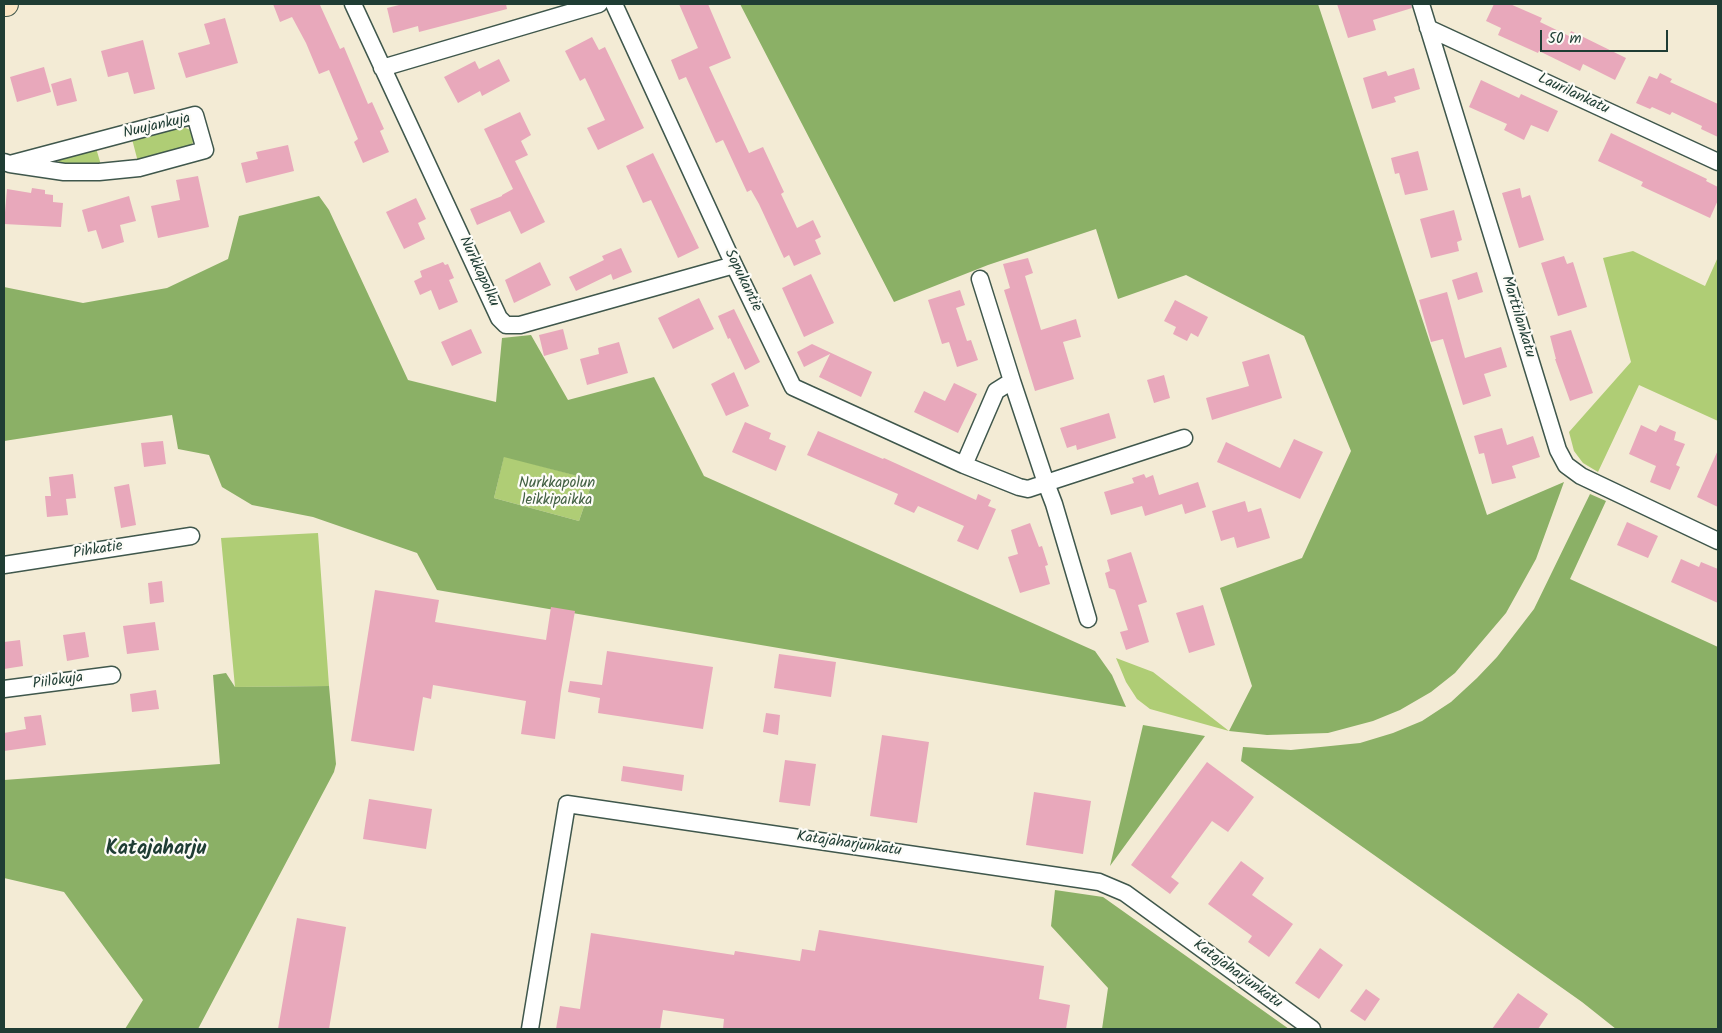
<!DOCTYPE html>
<html>
<head>
<meta charset="utf-8">
<style>
  body { margin:0 }
  #map { position:relative; width:1722px; height:1033px; overflow:hidden; background:#f3ebd5; font-family:Kalam,sans-serif }
  canvas { display:block }
  .frame { position:absolute; inset:0; border:5px solid #1f3d34; pointer-events:none }
  .scale { position:absolute; left:1540px; top:30px; width:128px; height:22px; box-sizing:border-box; border:2px solid #1f3d34; border-top:0; padding-left:6px; font-size:15px; line-height:18px; white-space:nowrap; color:#1f3d34; -webkit-text-stroke:4px #fdfcf7; paint-order:stroke }
</style>
</head>
<body>
<div id="map">
<canvas width="1722" height="1033"></canvas>
<div class="frame"></div>
<div class="scale">50 m</div>
</div>
<script>
const ctx = document.querySelector('canvas').getContext('2d');
ctx.lineJoin = 'round';
function paint(path, color) { ctx.fillStyle = color; ctx.fill(path, 'evenodd'); }
const shape = rows => new Path2D(rows.map(r => 'M' + r).join(''));
function stroke(path, color, width, dash) { ctx.strokeStyle = color; ctx.lineWidth = width; ctx.lineCap = dash ? 'butt' : 'round'; ctx.setLineDash(dash || []); ctx.stroke(path); }
function drawText(font, color, halo, rows, align = 'center') {
  ctx.font = font + ' Kalam,sans-serif'; ctx.lineWidth = 4.5; ctx.setLineDash([]); ctx.textBaseline = 'middle'; ctx.strokeStyle = halo; ctx.fillStyle = color; for (const [text, x, y, turn = 0] of rows) {
    ctx.save(); ctx.translate(x, y); ctx.rotate((+turn || 0) * Math.PI / 180); ctx.textAlign = isNaN(turn) ? turn : align; if (halo) ctx.strokeText(text, 0, 0); ctx.fillText(text, 0, 0); ctx.restore();
  }
}
paint(shape([
  [179,126,191,130,194,141,190,146,138,162,132,139],
  [96,148,101,165,62,165,59,163,58,160,61,157],
  [1633,251,1705,286,1718,257,1718,421,1639,385,1598,472,1583,463,1574,451,1569,432,1631,362,1603,258],
  [504,456,593,480,579,521,494,498],
  [318,533,329,686,235,687,221,538],
  [1116,658,1153,672,1229,731,1150,709,1137,699,1126,682]
]), '#afcd75');
paint(shape([
  [740,4,1318,4,1487,515,1564,482,1536,559,1506,613,1455,673,1431,692,1400,710,1373,721,1328,733,1267,735,1229,731,1252,686,1220,588,1302,558,1351,451,1304,336,1186,275,1118,299,1096,229,988,265,894,302],
  [319,196,329,210,408,380,496,402,502,338,531,335,568,400,654,377,704,476,1095,651,1112,675,1126,707,437,590,417,553,313,517,252,505,222,487,209,455,178,449,172,415,4,441,4,287,83,303,167,288,228,259,239,216],
  [504,457,593,480,579,521,494,498],
  [1590,494,1606,501,1570,579,1718,647,1718,1029,1616,1029,1582,1002,1241,761,1243,747,1291,750,1360,743,1393,733,1422,721,1451,702,1477,678,1497,657,1534,609],
  [226,673,235,687,329,686,336,764,334,772,198,1029,125,1029,143,1000,64,892,4,878,4,780,220,764,213,675],
  [1143,725,1205,736,1110,866],
  [1055,890,1103,897,1289,1029,1102,1029,1108,988,1051,926]
]), '#8bb066');
paint(shape([
  [273,4,323,4,320,5,340,49,344,47,368,104,372,102,384,129,380,131,389,152,363,163,354,142,358,139,329,70,319,74,306,43,292,17,280,22],
  [403,4,506,4,507,9,419,32,418,26,393,33,387,8],
  [679,4,708,4,731,58,709,67,749,153,763,147,784,192,781,194,797,228,813,220,821,237,815,240,821,254,794,266,789,255,784,258,759,204,751,190,747,192,723,140,716,143,686,77,679,80,671,60,698,48],
  [1337,4,1411,4,1412,8,1373,20,1376,30,1348,38],
  [1494,4,1510,4,1542,18,1540,22,1569,36,1571,31,1626,58,1615,80,1583,64,1580,71,1539,51,1538,53,1498,35,1501,28,1486,21],
  [225,18,238,63,186,78,178,53,210,44,204,24],
  [592,37,599,50,605,47,644,128,598,150,587,128,605,120,585,78,580,81,565,51],
  [143,40,155,89,134,94,128,72,108,77,101,51],
  [499,59,510,81,482,96,480,91,458,103,444,77,475,61,479,69],
  [44,67,51,92,17,102,10,77],
  [1414,68,1420,89,1394,97,1396,102,1372,109,1363,78,1386,71,1388,76],
  [1660,73,1672,79,1670,82,1718,104,1718,137,1701,129,1702,126,1672,112,1670,115,1652,107,1650,109,1636,103,1649,76,1657,79],
  [71,78,77,101,57,106,51,84],
  [1481,80,1519,98,1521,94,1558,111,1548,132,1531,125,1524,140,1504,130,1507,124,1469,107],
  [520,112,531,135,521,141,528,155,515,161,545,222,521,234,510,211,477,225,470,209,502,196,502,195,513,189,484,129],
  [1611,133,1707,179,1706,181,1718,187,1718,200,1710,218,1641,186,1643,182,1598,161],
  [288,145,294,171,246,183,241,163,258,159,256,152],
  [1418,151,1428,190,1405,195,1399,173,1395,174,1391,158],
  [653,153,699,248,678,258,651,200,643,203,626,166],
  [198,176,209,227,158,238,151,206,180,200,176,180],
  [32,188,45,190,45,194,53,195,53,202,63,203,61,227,4,224,7,189,31,193],
  [1520,188,1522,198,1530,195,1544,240,1519,248,1502,193],
  [129,196,136,221,120,225,124,242,102,249,96,230,88,232,82,210],
  [416,198,426,219,418,223,425,239,404,249,386,212],
  [1454,210,1462,240,1457,242,1459,251,1431,258,1420,219],
  [621,248,632,272,613,280,611,274,576,291,569,277,604,260,602,256],
  [1564,256,1567,264,1573,262,1587,307,1558,316,1541,263],
  [1028,258,1033,273,1025,276,1041,330,1076,319,1081,337,1063,342,1074,379,1035,391,1004,290,1010,288,1003,264],
  [443,262,445,265,448,264,454,278,449,280,458,302,439,310,431,290,420,295,414,281,422,277,420,271],
  [540,262,551,285,514,303,505,280],
  [1477,272,1483,292,1458,300,1452,280],
  [811,274,834,323,804,337,782,288],
  [960,290,965,305,956,308,967,341,971,340,978,360,957,367,949,342,942,344,928,300],
  [1447,292,1465,358,1501,347,1507,367,1484,374,1491,396,1463,405,1443,339,1431,342,1419,300],
  [699,298,714,329,673,349,658,318],
  [1175,300,1208,317,1198,337,1191,333,1187,341,1173,334,1176,327,1164,321],
  [734,309,760,362,745,370,730,338,728,339,718,316],
  [471,329,482,353,452,366,441,342],
  [563,329,568,349,544,356,539,335],
  [1571,330,1593,393,1570,401,1555,359,1556,359,1550,336],
  [619,342,628,373,587,385,580,359,599,354,598,348],
  [812,344,872,372,861,397,819,377,830,354,804,367,797,352],
  [1269,354,1282,398,1212,420,1206,398,1249,386,1242,362],
  [734,372,749,406,726,416,711,384],
  [1164,375,1170,398,1154,403,1147,380],
  [954,383,977,394,958,433,914,412,924,391,945,401],
  [1109,413,1116,438,1077,450,1076,445,1067,448,1060,428],
  [745,422,771,433,769,439,786,446,776,471,732,452],
  [1641,425,1656,432,1660,425,1676,432,1674,440,1685,444,1676,465,1680,467,1670,490,1650,482,1656,466,1629,454],
  [1502,428,1507,445,1533,436,1540,457,1512,466,1516,478,1492,484,1484,453,1479,454,1474,436],
  [818,431,883,459,884,458,976,500,978,494,991,500,988,506,996,509,978,550,957,541,964,526,918,506,914,513,894,504,898,494,807,455],
  [1294,439,1323,452,1300,499,1217,462,1226,442,1280,468],
  [163,441,166,464,144,467,141,443],
  [1718,450,1718,507,1697,497],
  [73,474,76,498,66,499,68,515,47,517,45,496,51,496,49,477],
  [1144,474,1146,478,1153,475,1159,495,1198,482,1206,507,1185,514,1182,504,1145,516,1142,506,1111,515,1104,492,1134,483,1132,478],
  [129,484,136,525,121,528,114,487],
  [1245,501,1248,512,1261,508,1270,538,1237,548,1234,537,1221,541,1212,511],
  [1627,522,1658,536,1648,558,1617,545],
  [1030,523,1039,547,1042,546,1048,565,1045,566,1050,584,1020,593,1008,557,1018,554,1011,530],
  [1131,552,1147,602,1138,605,1149,642,1126,650,1120,632,1128,630,1115,590,1109,588,1105,573,1110,571,1107,560],
  [1681,559,1699,567,1701,562,1718,569,1718,603,1671,582],
  [162,581,164,602,150,604,148,583],
  [375,590,439,600,435,622,546,640,551,607,575,611,561,691,555,739,521,734,526,701,433,685,431,699,423,697,414,751,351,741],
  [1203,605,1215,645,1189,653,1176,613],
  [155,622,159,650,127,654,123,626],
  [85,632,89,657,67,661,63,635],
  [20,640,23,666,4,669,4,642],
  [607,651,713,667,703,729,598,713,600,698,568,692,570,681,602,685],
  [779,654,836,662,831,697,774,688],
  [156,690,159,709,132,712,130,694],
  [766,713,780,715,778,735,763,732],
  [41,715,46,745,4,751,4,733,26,729,24,717],
  [882,735,929,742,917,823,870,816],
  [785,760,816,764,810,806,779,802],
  [1207,762,1254,797,1228,832,1212,821,1171,877,1179,883,1170,894,1131,865],
  [623,766,684,775,682,791,621,781],
  [1034,792,1091,801,1083,854,1026,845],
  [369,799,432,809,426,849,363,839],
  [1241,861,1264,878,1252,895,1293,924,1269,957,1248,942,1252,936,1208,904],
  [297,918,346,927,329,1029,278,1029],
  [819,930,1044,966,1039,999,1070,1005,1066,1029,723,1029,724,1019,663,1010,660,1029,556,1029,560,1006,580,1009,591,933,734,955,735,951,800,961,802,949,815,951],
  [1320,948,1343,965,1319,999,1295,983],
  [1366,989,1380,999,1365,1021,1350,1011],
  [1518,993,1548,1014,1538,1029,1492,1029]
]), '#e8a8bb');
const street = shape([
  [353,4,499,318,506,325,520,325,734,265],
  [614,4,734,265,793,387,964,465,1019,487,1028,489,1046,483,1012,381,996,391,964,465],
  [1421,4,1558,450,1566,465,1581,476,1718,541],
  [1428,28,1718,162],
  [382,68,599,4],
  [4,162,10,164,64,172,99,172,139,168,205,150,195,115,10,164],
  [980,279,1012,381],
  [4,565,191,536],
  [1088,619,1054,504,1046,483,1184,438],
  [4,689,112,675],
  [530,1029,567,804,1099,882,1125,893,1312,1029]
]);
const secondary = shape([
  [4,4,6,4]
]);
stroke(street, '#3f574c', 19);
stroke(secondary, '#3f574c', 26);
stroke(street, '#fff', 16);
stroke(secondary, '#fbe6c4', 24);
drawText('15px', '#1f3d34', '#fdfcf7', [
  ["Laurilankatu",1573,95,25],
  ["Nuujankuja",157,127,-13],
  ["Nurkkapolku",478,272,65],
  ["Sopukantie",742,281,64],
  ["Marttilankatu",1517,317,73],
  ["Pihkatie",98,551,-9],
  ["Piilokuja",58,682,-8],
  ["Katajaharjunkatu",849,845,8],
  ["Katajaharjunkatu",1237,975,36]
]);
drawText('15px', '#436144', '#fdfcf7', [
  ["Nurkkapolun",557,484],
  ["leikkipaikka",557,501]
]);
drawText('bold 20px', '#1f3d34', '#fdfcf7', [
  ["Katajaharju",156,851]
]);
</script>
</body>
</html>
